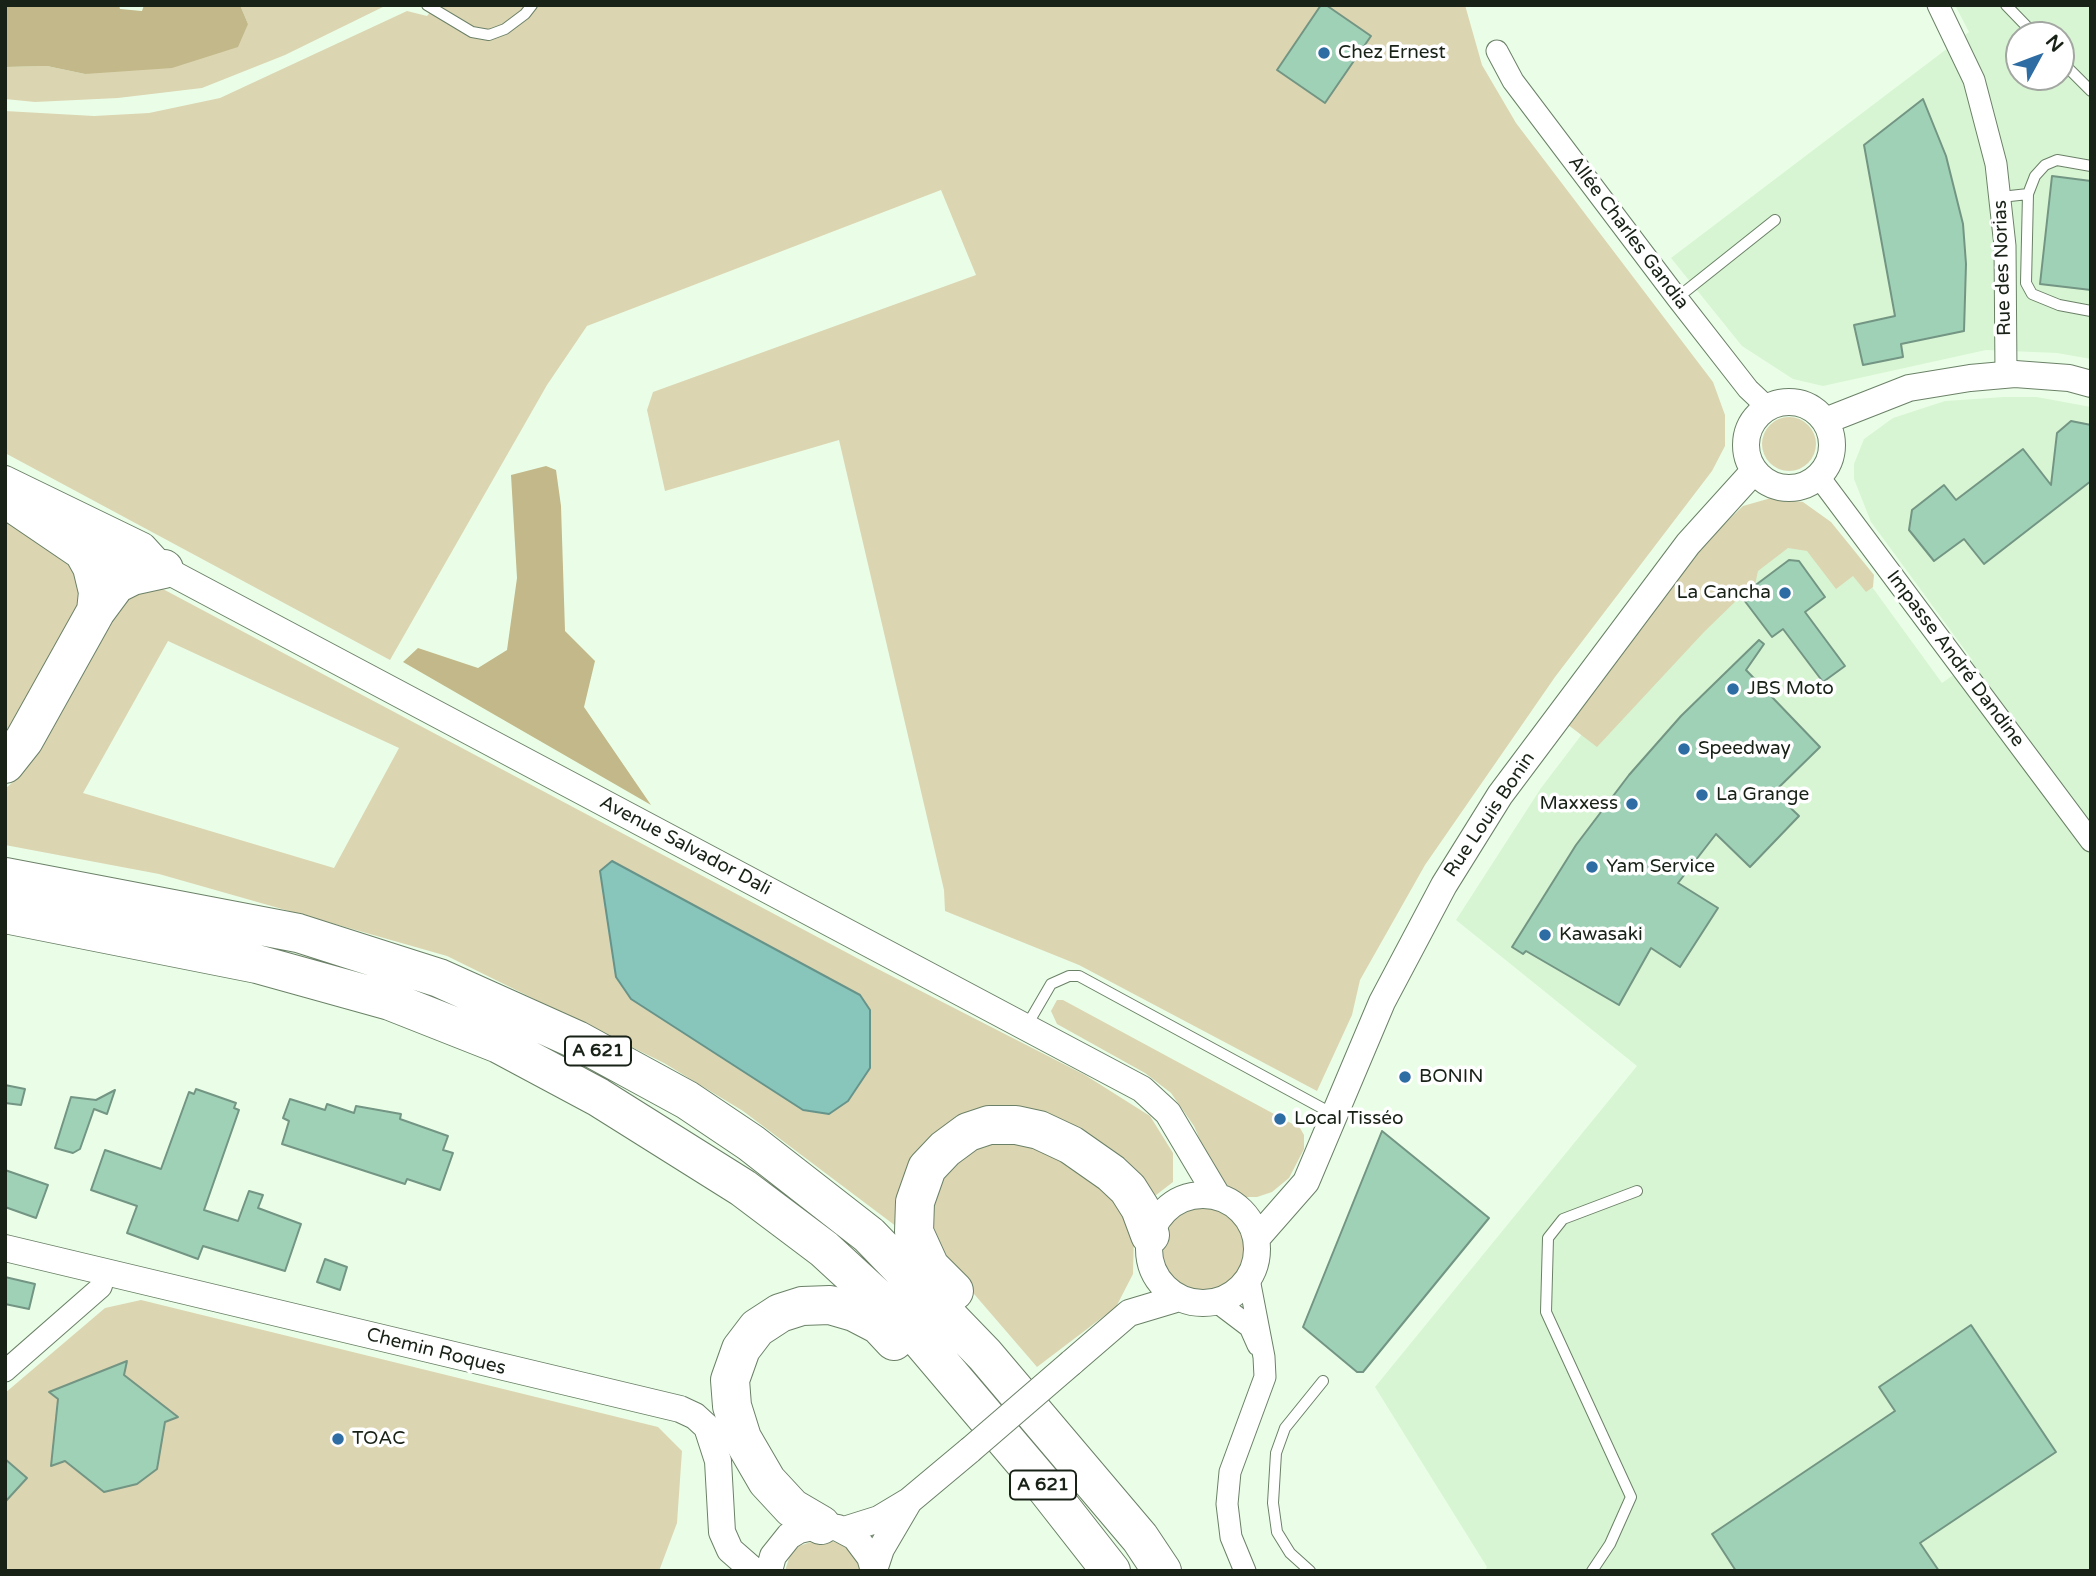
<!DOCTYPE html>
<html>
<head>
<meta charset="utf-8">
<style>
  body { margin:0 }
  #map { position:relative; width:2096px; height:1576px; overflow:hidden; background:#eafee7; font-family:"Varela Round",sans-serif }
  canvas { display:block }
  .frame { position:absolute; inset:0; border:7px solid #192217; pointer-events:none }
  .north { position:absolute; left:2005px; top:21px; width:70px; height:70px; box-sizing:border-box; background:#fff; border:2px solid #a3a7a2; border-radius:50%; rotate:49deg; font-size:19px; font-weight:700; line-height:28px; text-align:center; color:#192217 }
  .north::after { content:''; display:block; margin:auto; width:24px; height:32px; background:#2d6da3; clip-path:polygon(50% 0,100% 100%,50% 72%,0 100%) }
</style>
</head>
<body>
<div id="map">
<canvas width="2096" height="1576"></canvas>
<div class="frame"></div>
<div class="north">N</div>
</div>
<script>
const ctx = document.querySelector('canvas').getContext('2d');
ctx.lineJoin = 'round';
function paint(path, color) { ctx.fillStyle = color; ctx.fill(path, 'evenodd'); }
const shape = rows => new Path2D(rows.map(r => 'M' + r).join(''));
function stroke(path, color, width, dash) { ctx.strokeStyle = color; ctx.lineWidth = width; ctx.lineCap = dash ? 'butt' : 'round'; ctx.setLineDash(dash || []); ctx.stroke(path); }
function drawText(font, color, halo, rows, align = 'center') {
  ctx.font = font + ' "Varela Round",sans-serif'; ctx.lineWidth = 7; ctx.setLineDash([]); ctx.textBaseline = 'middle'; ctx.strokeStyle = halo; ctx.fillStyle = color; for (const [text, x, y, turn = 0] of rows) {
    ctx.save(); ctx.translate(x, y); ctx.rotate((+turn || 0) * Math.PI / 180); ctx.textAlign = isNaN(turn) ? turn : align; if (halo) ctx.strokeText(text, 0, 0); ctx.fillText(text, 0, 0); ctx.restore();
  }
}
paint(shape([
  [1955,5,2091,5,2091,359,2057,353,1986,350,1823,386,1793,379,1742,346,1671,258,1969,32],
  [2019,35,2061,35,2061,77,2019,77],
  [2004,397,2037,397,2091,407,2091,1571,1484,1571,1487,1567,1375,1387,1637,1066,1456,920,1541,788,1624,679,1759,517,1835,536,1942,683,1973,661,1871,522,1854,479,1854,464,1864,439,1893,418,1945,401]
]), '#d7f5d2');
paint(shape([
  [240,5,387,5,285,55,202,88,118,98,35,102,5,99,5,67,47,66,85,74,248,24],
  [436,5,1465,5,1482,65,1516,123,1713,382,1725,415,1725,446,1712,471,1555,677,1425,865,1360,980,1352,1015,1317,1091,1079,965,945,911,944,890,839,440,665,491,647,410,653,392,976,275,941,190,587,326,547,385,390,660,5,453,5,111,94,116,149,113,220,98,407,11,427,16],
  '1762 444a27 27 0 1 1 54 0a27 27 0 1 1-54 0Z',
  [1771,498,1803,502,1831,522,1874,575,1873,587,1866,592,1853,576,1836,589,1807,551,1788,548,1758,571,1755,585,1758,589,1741,596,1704,632,1597,747,1563,721,1692,555,1743,506],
  [5,518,67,555,85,591,5,738],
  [161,588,872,966,1085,1075,1150,1116,1173,1153,1173,1182,1147,1202,1113,1163,944,1130,905,1233,743,1111,664,1063,447,956,159,874,5,845,5,789,14,781,120,596],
  [168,641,399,748,334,868,83,793],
  [1057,1000,1063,1000,1300,1128,1304,1135,1304,1149,1289,1178,1272,1192,1257,1197,1246,1197,1225,1186,1215,1175,1194,1126,1171,1093,1145,1073,1057,1024,1051,1011],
  [1021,1137,1100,1181,1134,1232,1133,1274,1116,1307,1037,1367,937,1251,928,1207,934,1179,969,1145],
  '1160 1250a42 42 0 1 1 84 0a42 42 0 1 1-84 0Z',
  [141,1300,658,1427,682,1451,677,1523,659,1571,5,1571,5,1393,105,1308],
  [823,1538,848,1547,856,1557,861,1571,785,1571,790,1555,799,1546]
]), '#dcd5b2');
paint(shape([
  [5,5,119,5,120,9,142,11,144,5,240,5,248,24,238,47,172,68,85,74,47,66,5,67],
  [546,466,556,470,561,506,565,631,595,661,584,707,651,805,403,662,418,648,478,668,507,650,517,578,511,475]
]), '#c2b889');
const water = shape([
  [612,861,860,995,870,1010,870,1068,848,1101,829,1114,803,1110,631,999,616,977,600,871,612,861]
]);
paint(water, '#88c5bb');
stroke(water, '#67948a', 2);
const building = shape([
  [1321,5,1326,5,1371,36,1325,103,1277,70,1321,5],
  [1923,99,1946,156,1963,224,1966,264,1964,331,1901,344,1903,357,1863,365,1854,325,1895,316,1864,145,1923,99],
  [2052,176,2091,181,2091,290,2040,284,2052,176],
  [2071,421,2091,425,2091,481,1984,564,1964,539,1934,561,1909,530,1912,510,1944,485,1956,500,2023,449,2051,485,2057,433,2071,421],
  [1789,560,1799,561,1825,597,1805,612,1845,666,1823,682,1783,629,1772,637,1741,596,1789,560],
  [1759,640,1764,644,1746,670,1820,747,1774,792,1799,816,1750,867,1716,834,1678,883,1718,908,1680,967,1651,948,1619,1005,1526,951,1523,954,1512,947,1576,845,1629,775,1681,716,1759,640],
  [5,1085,25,1089,21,1105,5,1103,5,1085],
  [196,1089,236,1103,234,1108,239,1110,204,1210,238,1221,249,1191,263,1195,258,1208,301,1224,285,1271,203,1246,198,1259,127,1233,137,1206,91,1190,105,1150,161,1169,189,1092,194,1094,196,1089],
  [115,1090,107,1114,94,1109,80,1149,73,1153,55,1148,71,1097,96,1100,115,1090],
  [290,1099,325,1110,327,1104,354,1113,356,1106,401,1114,400,1119,448,1136,443,1150,453,1153,440,1190,407,1179,405,1184,282,1144,289,1121,283,1118,290,1099],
  [1382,1131,1489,1218,1363,1372,1357,1372,1303,1327,1382,1131],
  [5,1170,48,1185,36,1218,5,1207,5,1170],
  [325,1259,347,1267,340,1290,317,1282,325,1259],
  [5,1277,35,1284,29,1309,5,1304,5,1277],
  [1971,1325,2056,1452,1920,1543,1939,1571,1736,1571,1712,1534,1895,1411,1879,1387,1971,1325],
  [127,1361,124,1375,178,1417,165,1422,157,1469,137,1484,104,1492,65,1461,51,1466,58,1399,49,1392,127,1361],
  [5,1459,27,1478,5,1502,5,1459]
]);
paint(building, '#9fd1b7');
stroke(building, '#739583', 2);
const service = shape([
  [427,5,472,32,489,35,505,29,525,14,532,5],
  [2006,5,2035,35],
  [2061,61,2091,91],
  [2028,194,2035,176,2045,165,2057,160,2091,166],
  [2001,197,2028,194,2026,283,2032,294,2059,305,2091,311],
  [1677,298,1775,220],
  [1026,1027,1051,984,1069,976,1079,976,1333,1114],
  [1310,1571,1290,1553,1277,1532,1273,1503,1276,1453,1285,1428,1323,1381],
  [1592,1571,1610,1544,1631,1497,1546,1312,1548,1238,1563,1219,1637,1191]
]);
const minor = shape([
  [1938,5,1974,80,1996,164,2005,246,2006,374],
  [1497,51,1513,81,1677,298,1748,389,1767,407],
  [1819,477,2091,841],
  [1217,1302,1250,1327,1258,1345],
  [5,1371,101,1287,106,1272],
  [1245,1571,1231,1537,1227,1504,1230,1472,1265,1377,1264,1357,1249,1279]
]);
const tertiary = shape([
  '1746 445a43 43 0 1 1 86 0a43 43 0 1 1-86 0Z',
  [1825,421,1909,388,1970,378,2015,374,2069,378,2091,384],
  [5,479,143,546,164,569],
  [71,532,135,564,164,569,1142,1089,1168,1113,1218,1197],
  '1149 1249a54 54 0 1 1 108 0a54 54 0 1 1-108 0Z',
  [1256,1239,1306,1182,1382,1002,1444,885,1500,795,1688,544,1754,471],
  [5,1248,680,1409,695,1416,707,1427,718,1461,722,1532,730,1550,754,1571],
  [1071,1363,1129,1313,1179,1298],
  [844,1530,879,1519,909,1501,970,1450],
  [874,1570,881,1549,908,1503],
  [769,1571,773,1556,789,1536,799,1530,821,1525,838,1528,855,1537,870,1557,874,1571]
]);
const motorway = shape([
  [96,611,116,584,132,576,164,569],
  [5,764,24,740,96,611,98,592,92,567,83,551,11,502],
  [5,877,298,933,439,978,577,1040,687,1100,751,1143,869,1235,985,1355,1140,1538,1162,1571],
  [5,914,257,964,390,1001,499,1044,598,1097,743,1188,824,1249,913,1331,1042,1483,1111,1571],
  [954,1291,930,1267,914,1232,915,1202,927,1168,945,1149,968,1132,989,1125,1016,1125,1039,1130,1071,1145,1111,1173,1128,1189,1140,1208,1150,1235],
  [821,1525,792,1508,767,1481,742,1438,732,1406,730,1380,741,1349,757,1328,780,1313,802,1306,830,1305,854,1312,879,1325,894,1341]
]);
stroke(service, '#6b8167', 12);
stroke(minor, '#6b8167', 23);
stroke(tertiary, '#6b8167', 28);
stroke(motorway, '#6b8167', 40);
stroke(service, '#fff', 10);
stroke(minor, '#fff', 21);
stroke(tertiary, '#fff', 26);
stroke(motorway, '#fff', 38);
const tertiaryBridge = shape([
  [970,1450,1071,1363]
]);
stroke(tertiaryBridge, '#6b8167', 28, []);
stroke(tertiaryBridge, '#fff', 26);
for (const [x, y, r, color] of [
  [1324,53,7,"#2d6da3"],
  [1785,593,7,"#2d6da3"],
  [1733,689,7,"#2d6da3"],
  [1684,749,7,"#2d6da3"],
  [1702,795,7,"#2d6da3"],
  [1632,804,7,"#2d6da3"],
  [1592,867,7,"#2d6da3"],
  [1545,935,7,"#2d6da3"],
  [1405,1077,7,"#2d6da3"],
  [1280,1119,7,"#2d6da3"],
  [338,1439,7,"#2d6da3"]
]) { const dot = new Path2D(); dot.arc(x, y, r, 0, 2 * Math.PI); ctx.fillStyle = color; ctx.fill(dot); stroke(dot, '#fff', 2.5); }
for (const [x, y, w] of [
  [598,1051,66],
  [1043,1485,66]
]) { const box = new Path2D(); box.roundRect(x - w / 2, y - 14.5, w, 29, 5); ctx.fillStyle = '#fff'; ctx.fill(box); stroke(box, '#192217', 2); }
drawText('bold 18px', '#192217', null, [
  ["A 621",598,1051],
  ["A 621",1043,1485]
]);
drawText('19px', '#192217', '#fff', [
  ["Chez Ernest",1338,53],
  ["La Cancha",1771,593,"right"],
  ["JBS Moto",1747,689],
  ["Speedway",1698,749],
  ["La Grange",1716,795],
  ["Maxxess",1618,804,"right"],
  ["Yam Service",1606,867],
  ["Kawasaki",1559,935],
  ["BONIN",1419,1077],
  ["Local Tisséo",1294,1119],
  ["TOAC",352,1439]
], 'left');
drawText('19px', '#192217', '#fff', [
  ["Allée Charles Gandia",1628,233,53],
  ["Rue des Norias",2003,268,-92],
  ["Impasse André Dandine",1955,659,53],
  ["Rue Louis Bonin",1490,815,-56],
  ["Avenue Salvador Dali",685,846,28],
  ["Chemin Roques",436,1352,14]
]);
</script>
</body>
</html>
